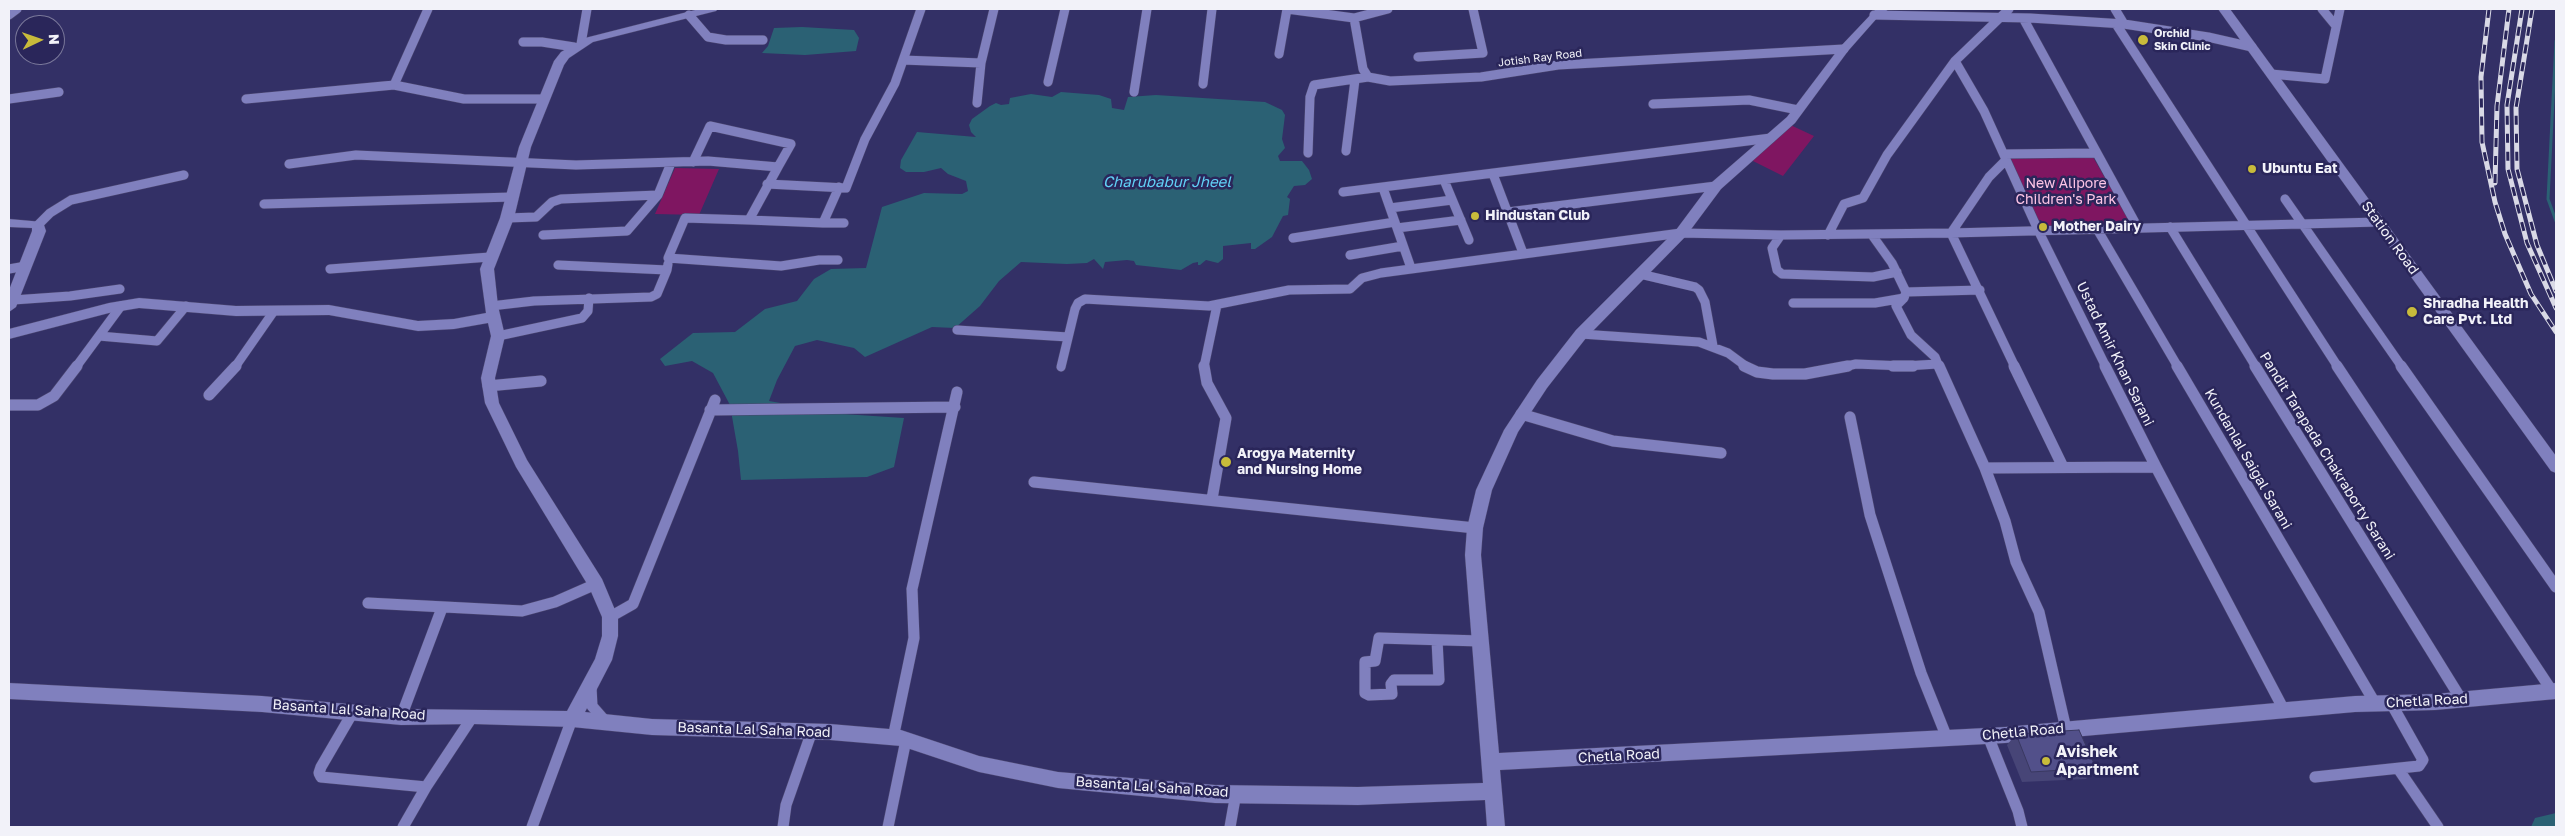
<!DOCTYPE html>
<html>
<head>
<meta charset="utf-8">
<style>
  body { margin:0 }
  #map { position:relative; width:2565px; height:836px; overflow:hidden; background:#333066; font-family:"Golos Text",sans-serif }
  canvas { display:block }
  .frame { position:absolute; inset:0; border:10px solid #f2f2f9; pointer-events:none }
  .north { position:absolute; left:15px; top:15px; width:50px; height:50px; box-sizing:border-box; background:#2a265a; border:1px solid #7a789a; border-radius:50%; rotate:87deg; font-size:14px; font-weight:700; line-height:20px; text-align:center; color:#f2f2f9 }
  .north::after { content:''; display:block; margin:auto; width:18px; height:22px; background:#c8bb3b; clip-path:polygon(50% 0,100% 100%,50% 72%,0 100%) }
</style>
</head>
<body>
<div id="map">
<canvas width="2565" height="836"></canvas>
<div class="frame"></div>
<div class="north">N</div>
</div>
<script>
const ctx = document.querySelector('canvas').getContext('2d');
ctx.lineJoin = 'round';
function paint(path, color) { ctx.fillStyle = color; ctx.fill(path, 'evenodd'); }
const shape = rows => new Path2D(rows.map(r => 'M' + r).join(''));
function stroke(path, color, width, dash) { ctx.strokeStyle = color; ctx.lineWidth = width; ctx.lineCap = dash ? 'butt' : 'round'; ctx.setLineDash(dash || []); ctx.stroke(path); }
function drawText(font, color, halo, rows, align = 'center') {
  ctx.font = font + ' "Golos Text",sans-serif'; ctx.lineWidth = 5; ctx.setLineDash([]); ctx.textBaseline = 'middle'; ctx.strokeStyle = halo; ctx.fillStyle = color; for (const [text, x, y, turn = 0] of rows) {
    ctx.save(); ctx.translate(x, y); ctx.rotate((+turn || 0) * Math.PI / 180); ctx.textAlign = isNaN(turn) ? turn : align; if (halo) ctx.strokeText(text, 0, 0); ctx.fillText(text, 0, 0); ctx.restore();
  }
}
paint(shape([
  [1784,122,1814,136,1783,176,1751,160],
  [2093,157,2132,225,2045,227,2041,220,2033,220,2001,158],
  [675,168,719,169,699,215,655,214]
]), '#7f1661');
paint(shape([
  [802,27,854,30,859,38,856,51,805,55,762,53,768,46,774,28],
  [1061,92,1099,95,1111,99,1112,108,1124,110,1128,97,1156,95,1265,102,1282,110,1285,115,1282,139,1285,148,1278,156,1280,161,1302,161,1309,170,1312,179,1305,185,1294,186,1287,197,1290,199,1288,215,1283,216,1272,237,1255,249,1251,249,1251,243,1223,246,1223,259,1218,263,1206,260,1200,265,1198,265,1198,262,1193,263,1181,270,1136,265,1134,261,1127,260,1105,262,1103,269,1094,259,1087,263,1067,264,1021,262,999,281,980,306,955,328,932,327,865,357,854,348,817,340,795,346,777,380,769,401,843,414,904,418,894,467,867,477,741,480,738,451,730,405,713,373,692,361,665,366,660,359,693,333,735,332,765,309,797,301,814,279,831,269,866,268,882,207,924,193,962,194,968,191,966,181,948,174,941,168,924,172,906,172,900,168,901,160,917,132,976,137,971,132,969,125,972,119,990,106,996,103,1001,105,1009,104,1010,98,1031,94,1052,97]
]), '#2b6174');
stroke(shape([
  [2556,41,2548,199,2556,221]
]), '#2b6174', 3);
paint(shape([
  [2556,813,2556,827,2531,827,2535,818,2556,813]
]), '#2b6174');
const streetFar1 = shape([
  [2009,9,1955,61,1984,111,2038,230,2106,367],
  [2115,9,2124,24],
  [2322,9,2336,26],
  [9,15,17,9],
  [689,15,708,37,726,40,763,40],
  [1874,15,2030,18,2124,24,2208,37,2252,47],
  [1354,18,1388,9],
  [2023,18,2138,228],
  [2116,24,2338,367],
  [523,42,542,42,574,47],
  [581,44,587,9],
  [1279,54,1287,9,1354,18,1363,69,1368,77,1390,81,1481,77,1558,65,1844,49],
  [1418,57,1483,53,1473,9],
  [903,60,981,63],
  [2271,74,2325,79,2340,9],
  [1048,82,1065,9],
  [1203,84,1212,9],
  [394,85,428,9],
  [1134,92,1147,9],
  [9,99,59,92],
  [246,99,394,85,464,99,544,99],
  [977,103,981,63,994,9],
  [1653,104,1749,100,1798,110],
  [1346,151,1355,80],
  [1308,153,1310,97,1314,85,1368,77],
  [2004,154,2096,153],
  [2006,160,1989,177,1951,233,2015,367],
  [693,162,710,126,791,144,778,167],
  [289,164,356,155,576,165,708,161,778,167,749,220,685,218,668,258,781,266,819,260,838,260],
  [1493,174,1523,253],
  [1444,180,1469,240],
  [767,184,846,188,865,139,895,83,921,9],
  [1383,188,1411,268],
  [1343,192,1771,138],
  [2285,199,2402,367],
  [264,204,512,197],
  [1390,208,1452,200],
  [1508,212,1716,186],
  [507,218,536,217,552,202,561,199,658,195,671,163],
  [749,220,823,223,839,187],
  [823,223,844,223],
  [38,225,50,213,71,200,184,175],
  [2170,227,2256,367],
  [1397,228,1461,220],
  [2097,229,2178,367],
  [543,235,627,231,658,195],
  [1781,235,1772,248,1777,270,1782,274,1873,277,1897,272],
  [1828,235,1844,204,1863,198,1887,155,1955,61],
  [1872,235,1892,263,1906,292],
  [1293,238,1395,222],
  [1350,255,1403,246],
  [558,265,667,270,668,264],
  [9,269,26,266],
  [330,269,490,257],
  [1640,274,1695,287,1699,290,1705,302,1713,346],
  [1904,298,1896,306,1911,335,1935,357,1939,367],
  [13,300,70,296,120,289],
  [1793,303,1875,303,1904,298,1906,292,1980,290],
  [491,306,534,301,651,297,657,294,667,270],
  [957,330,1068,337],
  [1581,334,1699,342,1728,353,1747,367],
  [99,336,157,341,186,306],
  [498,336,582,318,588,311,589,298],
  [76,367,121,306],
  [235,367,274,311],
  [1061,367,1075,309,1078,303,1085,299,1209,306,1289,290,1350,289,1362,278,1381,273,1681,233,1781,235,1951,233,2379,222],
  [1204,367,1217,305],
  [1842,367,1856,364,1905,366,1937,364]
]);
const street = shape([
  [1204,366,1207,383,1226,418,1212,499],
  [1744,366,1757,372,1773,374,1805,374,1848,366],
  [1893,366,1913,366],
  [1939,366,1985,468],
  [2014,366,2063,467],
  [2105,366,2156,467,2284,710],
  [2177,366,2375,703],
  [2255,366,2461,699],
  [2337,366,2552,691],
  [2401,366,2556,587],
  [488,386,541,381],
  [209,395,236,366],
  [9,405,38,405,54,396,77,366],
  [710,410,955,407],
  [1521,414,1613,441,1721,453],
  [1850,417,1870,515,1921,673,1947,738],
  [1034,482,1475,528],
  [368,603,522,611,555,602,596,584],
  [610,617,633,604,715,400],
  [1437,640,1439,680,1394,680,1391,684,1392,694,1369,695,1365,693,1365,662,1375,661,1379,638,1480,641],
  [591,687,592,706,606,722],
  [353,712,321,767,319,773,321,777,426,787],
  [401,717,442,608],
  [2066,729,2039,612,2016,562,2005,521,1985,468,2156,467],
  [1988,736,2018,811,2022,827],
  [893,738,914,638,912,589,957,392],
  [2399,770,2438,827],
  [2315,777,2419,766,2423,760,2391,703],
  [403,827,426,787,473,716],
  [532,827,572,719],
  [783,827,786,805,812,731],
  [888,827,906,740],
  [1230,827,1236,793]
]);
const secondary = shape([
  [699,9,718,9,716,11,593,42,569,58,564,65,531,147,514,218,494,269,498,306,505,336,495,378,499,403,527,460,602,579,618,617,618,636,612,660,585,712,652,719,830,724,901,730,979,756,1058,772,1215,785,1358,787,1483,783,1465,555,1467,528,1476,490,1504,430,1537,380,1576,330,1676,230,1711,183,1787,117,1840,47,1876,9,1889,9,1878,17,1848,51,1795,123,1721,189,1686,236,1586,338,1547,388,1518,432,1492,490,1483,528,1481,555,1499,753,2005,727,2355,696,2435,694,2556,683,2556,699,2435,710,2355,712,2005,743,1500,770,1505,827,1487,827,1485,800,1358,805,1215,803,1058,788,979,772,901,746,830,740,652,735,572,727,473,724,401,725,262,712,9,699,9,683,262,696,401,709,567,711,595,659,602,636,602,617,589,587,516,467,485,403,481,378,491,336,488,323,454,329,418,331,329,315,236,316,139,308,109,313,9,339,9,329,109,303,139,298,236,306,329,305,418,321,454,319,486,313,480,269,500,218,519,147,554,61,561,52,585,38,699,9],
  [2218,9,2230,9,2556,456,2556,473,2551,471,2218,9],
  [9,219,43,222,46,231,16,307,9,312,9,290,32,231,32,228,9,227,9,219]
]);
stroke(streetFar1, '#4b4670', 10);
stroke(street, '#4b4670', 12);
stroke(secondary, '#4b4670', 1);
stroke(streetFar1, '#8080be', 9);
stroke(street, '#8080be', 11);
paint(secondary, '#8080be');
const rail = shape([
  [2489,9,2481,77,2482,142,2495,202,2505,234,2531,294,2556,332],
  [2522,9,2507,105,2508,169,2527,243,2556,308],
  [2532,9,2516,108,2517,169,2537,245,2556,291],
  [2495,183,2497,106,2509,9]
]);
stroke(rail, '#d9d9e6', 5);
stroke(rail, '#2a265a', 3, [9]);
paint(shape([
  [2016,734,2096,768,2086,779,2022,782,2007,745]
]), '#474577');
const building = shape([
  [2079,730,2096,768,2031,772,2016,734,2079,730]
]);
paint(building, '#52508a');
stroke(building, '#393861', 1);
for (const [x, y, r, color] of [
  [2143,40,6,"#c8bb3b"],
  [2252,169,5,"#c8bb3b"],
  [1475,216,5,"#c8bb3b"],
  [2043,227,5,"#c8bb3b"],
  [2412,312,6,"#c8bb3b"],
  [1226,462,6,"#c8bb3b"],
  [2046,761,5,"#c8bb3b"]
]) { const dot = new Path2D(); dot.arc(x, y, r, 0, 2 * Math.PI); ctx.fillStyle = color; ctx.fill(dot); stroke(dot, '#2a265a', 2); }
drawText('bold 11px', '#f2f2f9', '#2a265a', [
  ["Orchid",2154,34],
  ["Skin Clinic",2154,47]
], 'left');
drawText('11px', '#f2f2f9', '#2a265a', [
  ["Jotish Ray Road",1540,58,-7]
]);
drawText('bold 14px', '#f2f2f9', '#2a265a', [
  ["Ubuntu Eat",2262,169],
  ["Hindustan Club",1485,216],
  ["Mother Dairy",2053,227],
  ["Shradha Health",2423,304],
  ["Care Pvt. Ltd",2423,320],
  ["Arogya Maternity",1237,454],
  ["and Nursing Home",1237,470]
], 'left');
drawText('14px', '#fec5e6', '#2a265a', [
  ["New Alipore",2066,184],
  ["Children's Park",2066,200]
]);
drawText('14px', '#f2f2f9', '#2a265a', [
  ["Station Road",2390,238,54],
  ["Ustad Amir Khan Sarani",2115,354,64],
  ["Pandit Tarapada Chakraborty Sarani",2327,456,58],
  ["Kundanlal Saigal Sarani",2248,459,60],
  ["Chetla Road",2427,701,-3],
  ["Basanta Lal Saha Road",349,710,4],
  ["Basanta Lal Saha Road",754,730,2],
  ["Chetla Road",2023,732,-5],
  ["Chetla Road",1619,756,-3],
  ["Basanta Lal Saha Road",1152,787,4]
]);
drawText('italic 15px', '#61d1f6', '#2a265a', [
  ["Charubabur Jheel",1167,182]
]);
drawText('bold 16px', '#f2f2f9', '#2a265a', [
  ["Avishek",2056,752],
  ["Apartment",2056,770]
], 'left');
</script>
</body>
</html>
